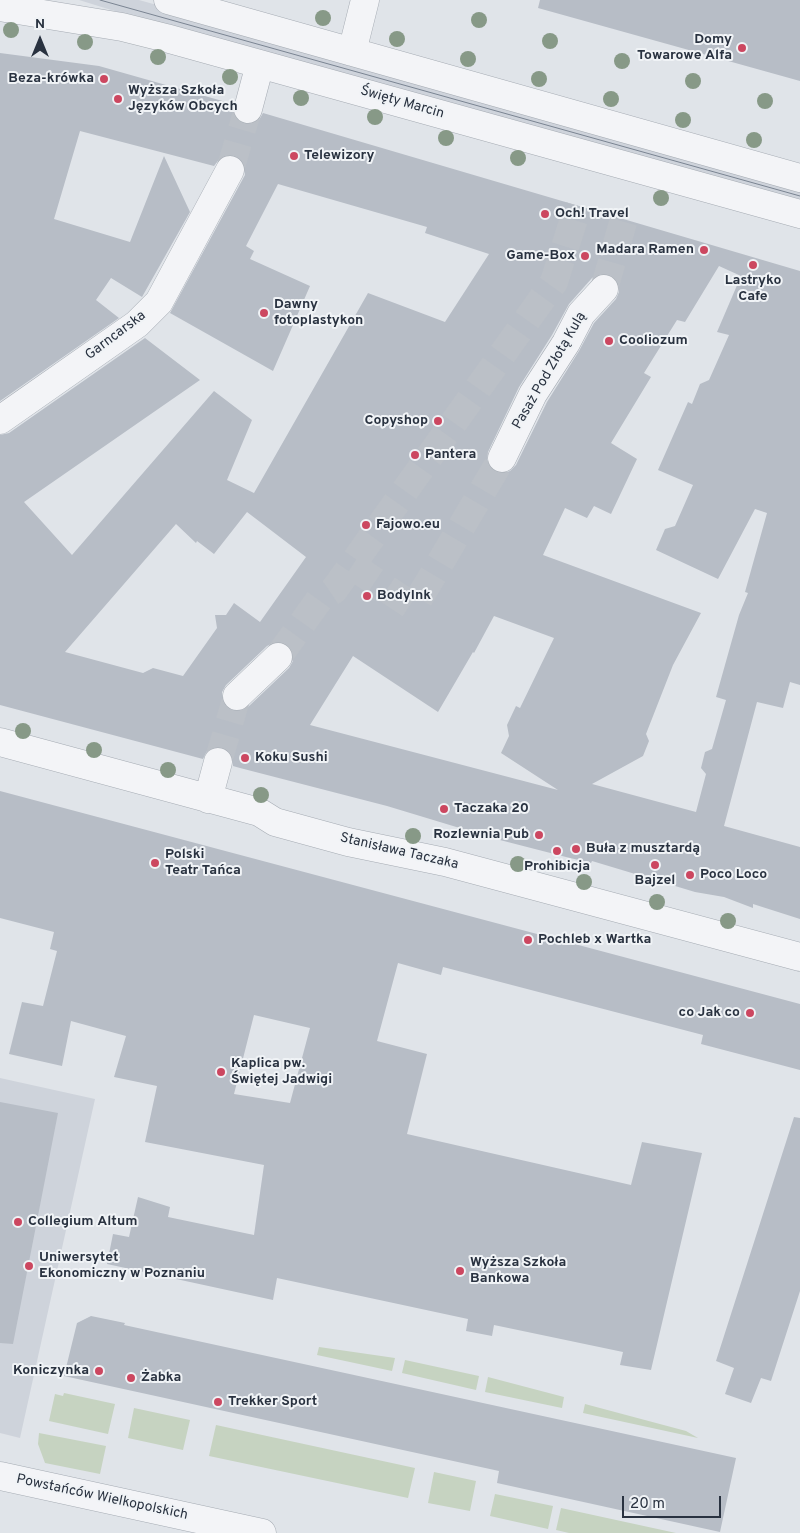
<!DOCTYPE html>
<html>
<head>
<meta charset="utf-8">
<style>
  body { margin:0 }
  #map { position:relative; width:800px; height:1533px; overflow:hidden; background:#e0e4e9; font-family:Overpass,sans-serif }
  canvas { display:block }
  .north { position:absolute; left:15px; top:15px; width:50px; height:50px; -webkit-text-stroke:4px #f0f3f6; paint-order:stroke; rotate:0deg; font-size:14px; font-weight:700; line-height:20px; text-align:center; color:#293240 }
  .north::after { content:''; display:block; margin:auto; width:18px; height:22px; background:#293240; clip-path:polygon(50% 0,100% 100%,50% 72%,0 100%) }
  .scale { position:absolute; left:622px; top:1496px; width:99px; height:22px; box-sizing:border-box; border:2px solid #293240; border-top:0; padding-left:6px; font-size:15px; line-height:18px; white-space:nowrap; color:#293240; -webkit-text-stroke:4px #f0f3f6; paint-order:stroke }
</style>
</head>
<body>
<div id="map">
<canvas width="800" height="1533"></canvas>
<div class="north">N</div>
<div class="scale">20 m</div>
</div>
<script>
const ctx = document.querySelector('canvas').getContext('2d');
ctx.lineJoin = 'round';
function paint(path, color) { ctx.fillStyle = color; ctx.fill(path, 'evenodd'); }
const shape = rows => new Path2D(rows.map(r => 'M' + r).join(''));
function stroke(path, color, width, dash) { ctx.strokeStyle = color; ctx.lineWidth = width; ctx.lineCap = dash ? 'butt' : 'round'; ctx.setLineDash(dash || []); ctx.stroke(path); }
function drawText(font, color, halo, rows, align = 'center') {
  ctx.font = font + ' Overpass,sans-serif'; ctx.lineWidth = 4; ctx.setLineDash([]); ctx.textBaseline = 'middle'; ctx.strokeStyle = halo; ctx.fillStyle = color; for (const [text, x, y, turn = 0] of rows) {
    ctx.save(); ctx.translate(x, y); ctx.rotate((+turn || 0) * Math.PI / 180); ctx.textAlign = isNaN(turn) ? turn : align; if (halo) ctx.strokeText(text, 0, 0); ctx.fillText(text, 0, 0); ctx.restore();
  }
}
paint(shape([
  [79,0,139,0,800,186,800,205,199,37],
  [0,1078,95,1099,20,1438,0,1433]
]), '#ced3db');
paint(shape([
  [319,1347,395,1358,392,1371,317,1355],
  [405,1360,479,1376,476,1390,402,1373],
  [488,1377,564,1397,562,1408,485,1392],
  [64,1393,115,1404,108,1434,49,1421,55,1394,63,1396],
  [585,1404,686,1431,698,1438,583,1413],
  [134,1408,190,1420,183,1450,128,1438],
  [216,1425,415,1468,408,1498,209,1456],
  [39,1433,106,1446,100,1474,45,1463,38,1444],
  [434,1472,476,1481,470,1511,428,1503],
  [495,1494,553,1506,548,1529,490,1516],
  [561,1508,676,1533,569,1533,556,1530]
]), '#c6d3c1');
paint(shape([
  [540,0,800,0,800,81,538,8],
  [0,53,99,66,233,104,233,114,237,120,244,124,253,124,259,120,263,113,800,271,800,685,790,682,783,708,757,702,724,826,800,847,800,919,753,904,753,908,724,897,695,892,592,861,591,863,566,857,496,839,387,806,240,768,233,766,233,758,229,751,223,747,214,747,207,751,203,759,0,705,0,435,9,433,145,338,200,380,24,502,72,555,214,391,252,420,227,480,254,493,368,293,445,322,489,254,425,233,427,227,278,184,246,246,254,251,250,259,310,286,273,371,170,313,245,175,243,161,237,156,229,154,221,157,214,166,80,131,54,219,130,242,164,156,190,212,142,297,111,278,96,300,119,318,0,401],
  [719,266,741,276,717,332,729,335,709,380,700,384,692,404,688,402,658,470,693,485,675,526,665,529,656,550,718,579,755,509,767,513,745,592,748,593,739,615,716,697,726,700,712,749,705,752,701,768,706,774,696,812,592,784,643,756,649,741,646,734,673,665,701,613,543,555,565,508,587,518,594,506,611,514,637,459,611,443,651,377,644,373,677,320,685,322],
  [600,274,608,274,615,278,619,284,619,292,616,299,594,323,579,351,547,402,516,465,510,471,504,473,495,472,489,466,487,460,488,452,519,387,552,335,569,304,592,278],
  [247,512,306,557,260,622,234,603,226,615,215,615,217,628,183,676,153,668,143,673,65,652,176,524,196,543,197,541,214,554],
  [494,616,554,638,520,708,516,706,507,725,509,736,501,753,558,790,310,725,353,656,438,712,473,652,474,653],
  [275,642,283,642,290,647,293,653,293,661,289,668,247,708,241,711,233,711,226,707,222,699,222,692,226,685,267,646],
  [0,791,800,1004,800,1070,701,1044,703,1035,443,967,441,975,398,963,377,1041,427,1054,407,1134,631,1185,642,1142,702,1153,651,1370,620,1365,623,1352,494,1325,492,1336,466,1331,468,1319,277,1278,273,1300,107,1264,113,1234,129,1237,138,1197,170,1207,168,1217,254,1235,264,1165,145,1142,157,1086,114,1077,126,1036,71,1021,62,1066,9,1054,22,1002,43,1006,57,951,50,949,54,932,0,918],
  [254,1015,310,1028,290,1103,234,1094],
  [0,1102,58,1113,13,1344,0,1343],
  [794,1117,800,1118,800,1291,771,1381,761,1378,751,1403,725,1394,734,1368,716,1361],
  [91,1316,125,1323,124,1325,736,1458,720,1532,497,1483,499,1471,64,1376,77,1323]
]), '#b7bdc6');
stroke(shape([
  [230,170,248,109],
  [604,289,624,219],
  [352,566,414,607,502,458],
  [278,657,319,600,334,590,554,282,578,206],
  [218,762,237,696]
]), '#bbc0c7', 28, [28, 14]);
const minor = shape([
  [168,0,800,178],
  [0,7,122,27,166,38,800,214],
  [352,52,365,0],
  [248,109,260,64],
  [0,420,137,324,159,302,230,170],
  [502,458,533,394,566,343,581,314,604,289],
  [237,696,278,657],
  [0,742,259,812,275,822,348,842,445,862,800,957],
  [208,799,218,762],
  [0,1476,262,1533]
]);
stroke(minor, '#a5abb3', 29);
stroke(minor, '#f3f4f7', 28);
stroke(shape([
  [100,0,800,196]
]), '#7a8492', 1);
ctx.fillStyle = '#879987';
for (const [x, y] of [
  [323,18],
  [479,20],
  [11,30],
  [397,39],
  [550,41],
  [85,42],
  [158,57],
  [468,59],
  [622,61],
  [230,77],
  [539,79],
  [693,81],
  [301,98],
  [611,99],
  [765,101],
  [375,117],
  [683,120],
  [446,138],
  [754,140],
  [518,158],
  [661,198],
  [23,731],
  [94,750],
  [168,770],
  [261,795],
  [413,836],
  [518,864],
  [584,882],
  [657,902],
  [728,921]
]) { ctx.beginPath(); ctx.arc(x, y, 8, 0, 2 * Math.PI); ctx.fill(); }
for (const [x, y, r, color] of [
  [742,48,5,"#cc4760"],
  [104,79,5,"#cc4760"],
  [118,99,5,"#cc4760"],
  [294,156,5,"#cc4760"],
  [545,214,5,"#cc4760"],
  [704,250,5,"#cc4760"],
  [585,256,5,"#cc4760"],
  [753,265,5,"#cc4760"],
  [264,313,5,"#cc4760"],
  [609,341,5,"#cc4760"],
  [438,421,5,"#cc4760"],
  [415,455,5,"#cc4760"],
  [366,525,5,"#cc4760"],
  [367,596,5,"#cc4760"],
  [245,758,5,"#cc4760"],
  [444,809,5,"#cc4760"],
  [539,835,5,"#cc4760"],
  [576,849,5,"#cc4760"],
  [557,851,5,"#cc4760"],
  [155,863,5,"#cc4760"],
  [655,865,5,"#cc4760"],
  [690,875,5,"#cc4760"],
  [528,940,5,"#cc4760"],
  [750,1013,5,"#cc4760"],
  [221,1072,5,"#cc4760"],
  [18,1222,5,"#cc4760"],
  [29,1266,5,"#cc4760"],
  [460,1271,5,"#cc4760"],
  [99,1371,5,"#cc4760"],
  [131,1378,5,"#cc4760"],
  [218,1402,5,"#cc4760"]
]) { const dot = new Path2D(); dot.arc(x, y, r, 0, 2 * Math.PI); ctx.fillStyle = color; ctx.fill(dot); stroke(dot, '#f0f3f6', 2); }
drawText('bold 14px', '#293240', '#f0f3f6', [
  ["Domy",732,40,"right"],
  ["Towarowe Alfa",732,56,"right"],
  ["Beza-krówka",94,79,"right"],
  ["Wyższa Szkoła",128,91],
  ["Języków Obcych",128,107],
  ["Telewizory",304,156],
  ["Och! Travel",555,214],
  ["Madara Ramen",694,250,"right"],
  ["Game-Box",575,256,"right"],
  ["Lastryko",753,281,"center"],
  ["Cafe",753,297,"center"],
  ["Dawny",274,305],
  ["fotoplastykon",274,321],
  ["Cooliozum",619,341],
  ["Copyshop",428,421,"right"],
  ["Pantera",425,455],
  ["Fajowo.eu",376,525],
  ["BodyInk",377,596],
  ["Koku Sushi",255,758],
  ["Taczaka 20",454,809],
  ["Rozlewnia Pub",529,835,"right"],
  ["Buła z musztardą",586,849],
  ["Polski",165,855],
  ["Teatr Tańca",165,871],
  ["Prohibicja",557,867,"center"],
  ["Poco Loco",700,875],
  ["Bajzel",655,881,"center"],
  ["Pochleb x Wartka",538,940],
  ["co Jak co",740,1013,"right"],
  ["Kaplica pw.",231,1064],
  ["Świętej Jadwigi",231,1080],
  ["Collegium Altum",28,1222],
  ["Uniwersytet",39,1258],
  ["Ekonomiczny w Poznaniu",39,1274],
  ["Wyższa Szkoła",470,1263],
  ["Bankowa",470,1279],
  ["Koniczynka",89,1371,"right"],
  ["Żabka",141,1378],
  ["Trekker Sport",228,1402]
], 'left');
drawText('14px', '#293240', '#f0f3f6', [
  ["Święty Marcin",402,103,16],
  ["Garncarska",116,336,-37],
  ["Pasaż Pod Złotą Kulą",550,371,-60],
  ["Stanisława Taczaka",399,852,13],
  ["Powstańców Wielkopolskich",102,1498,12]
]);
</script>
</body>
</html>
